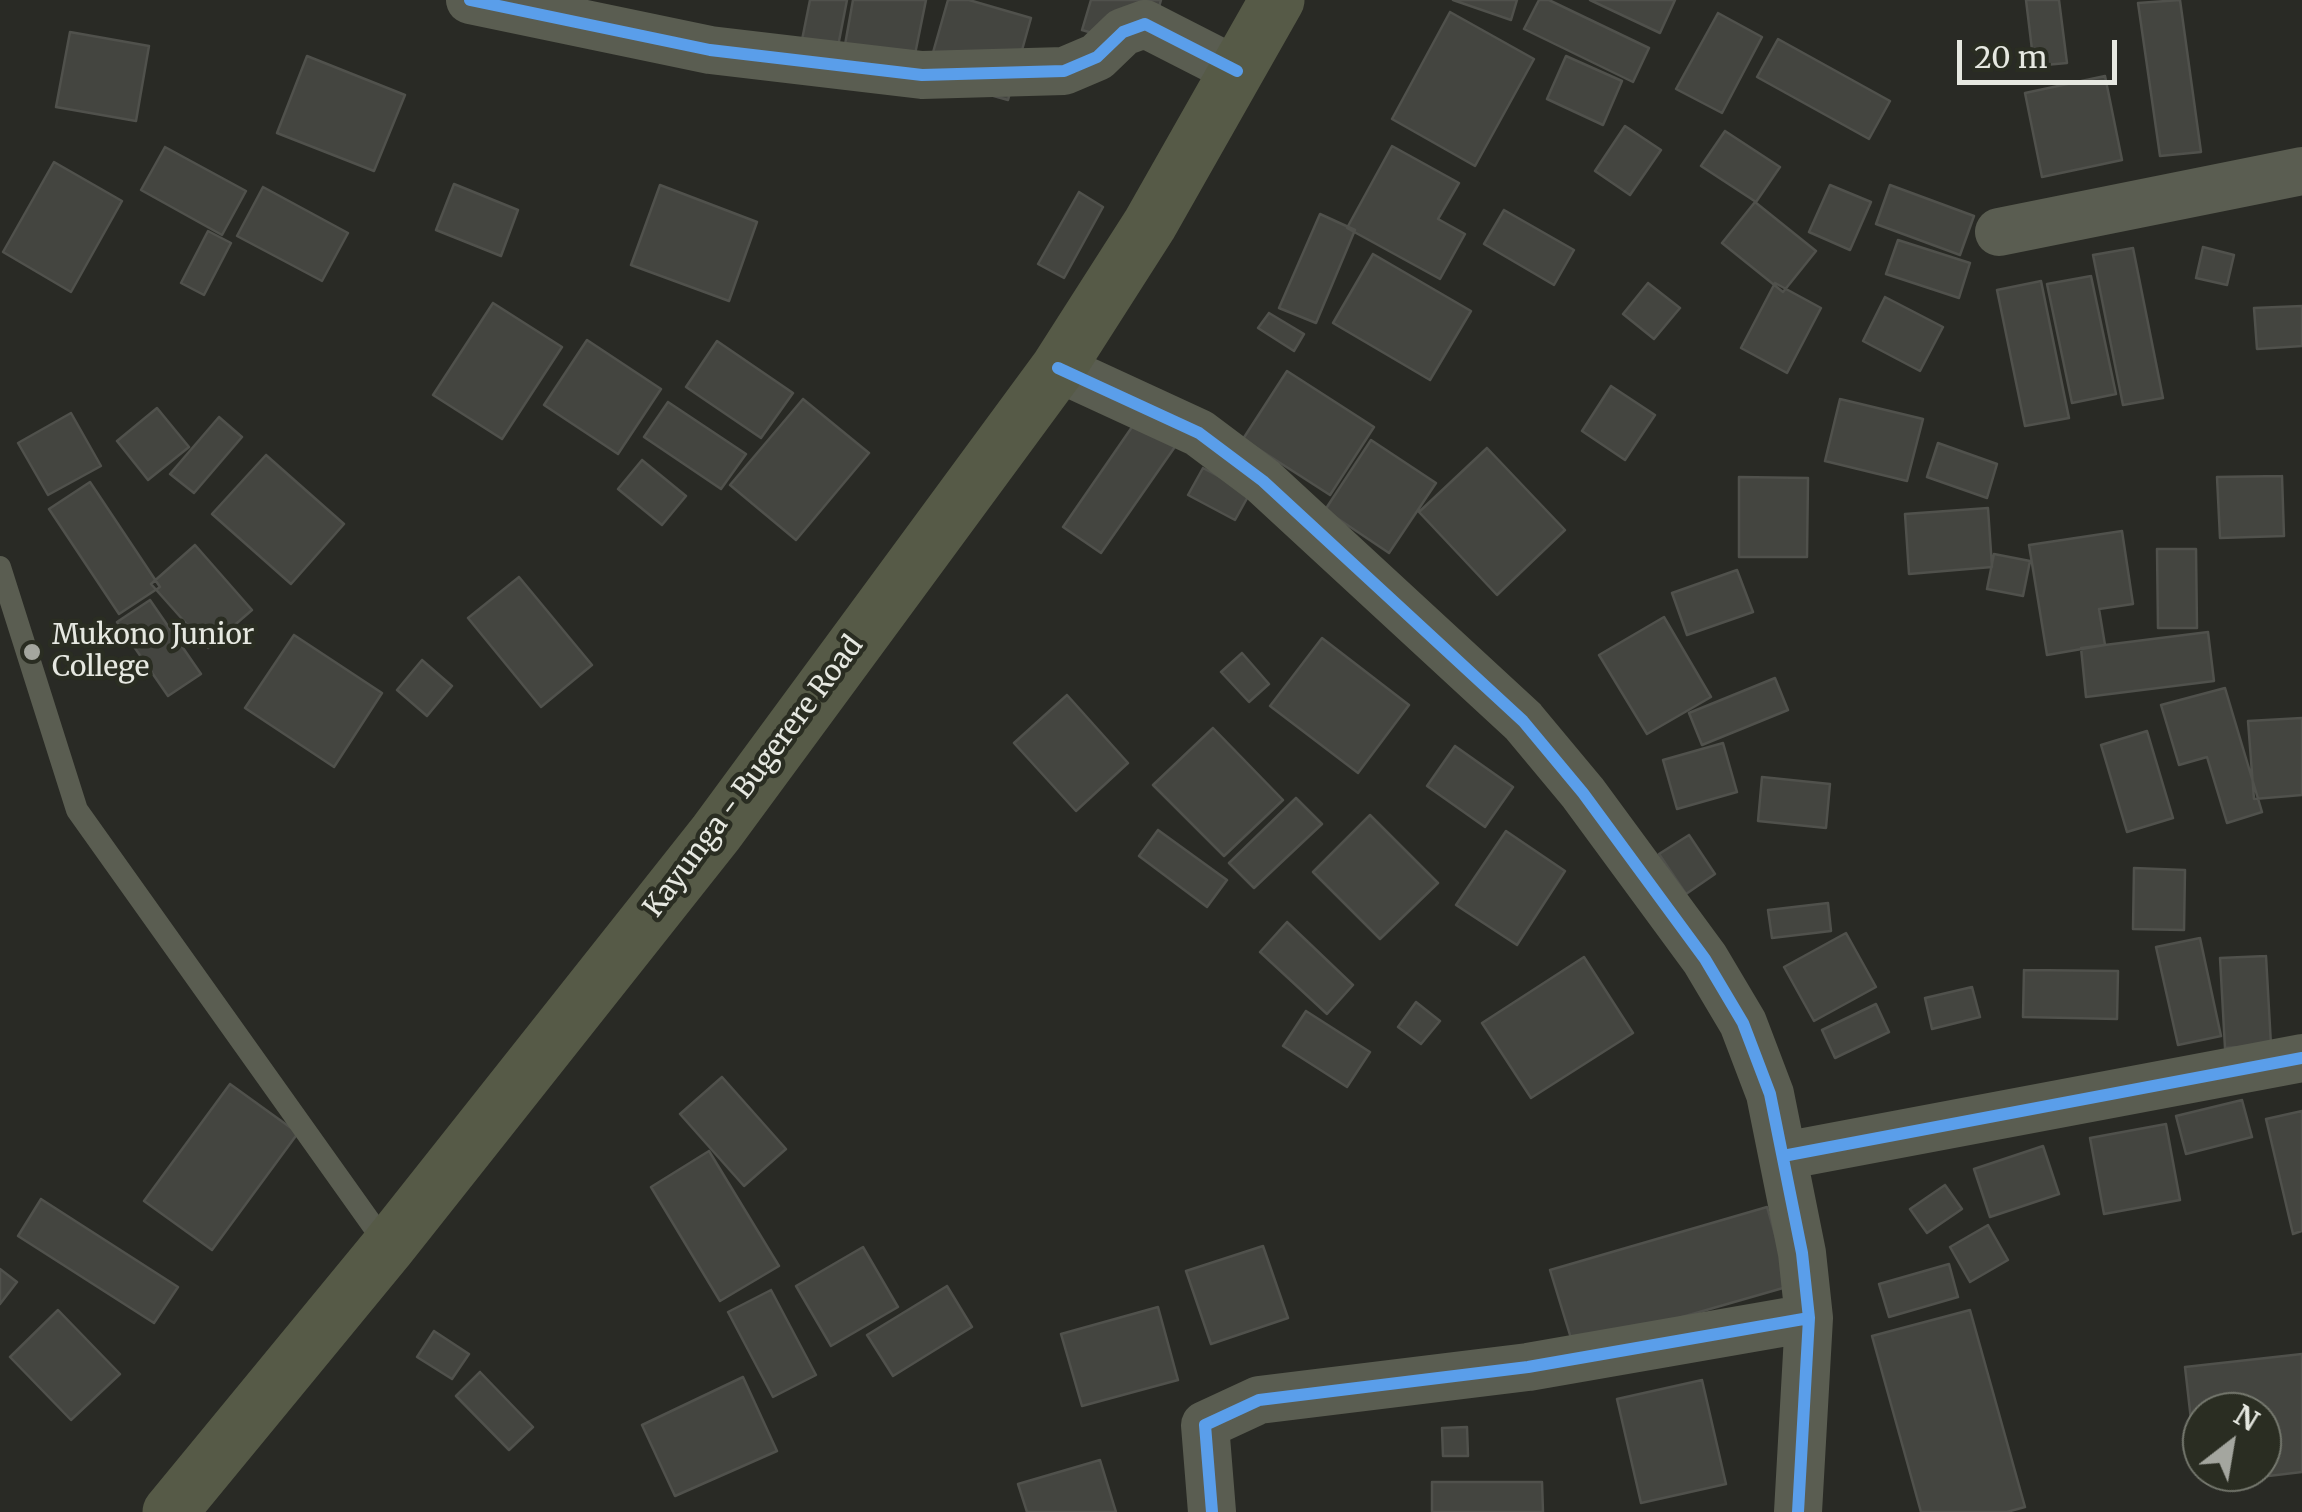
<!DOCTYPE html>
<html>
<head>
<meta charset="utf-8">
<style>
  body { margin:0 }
  #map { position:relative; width:2302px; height:1512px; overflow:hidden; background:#292a25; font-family:Merriweather,serif }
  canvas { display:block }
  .north { position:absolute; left:2182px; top:1392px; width:100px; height:100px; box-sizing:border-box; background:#2a2d22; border:2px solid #75786e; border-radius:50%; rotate:31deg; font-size:28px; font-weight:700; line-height:40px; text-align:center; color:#e6e8e1 }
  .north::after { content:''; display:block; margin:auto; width:35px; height:45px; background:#a4a69f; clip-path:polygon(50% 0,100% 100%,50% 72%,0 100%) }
  .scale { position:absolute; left:1957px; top:40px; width:160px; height:45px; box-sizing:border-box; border:5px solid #e6e8e1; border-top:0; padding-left:12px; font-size:30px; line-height:35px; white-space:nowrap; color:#e6e8e1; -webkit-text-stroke:8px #2a2d22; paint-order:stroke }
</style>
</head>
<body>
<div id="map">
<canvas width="2302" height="1512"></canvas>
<div class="north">N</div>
<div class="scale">20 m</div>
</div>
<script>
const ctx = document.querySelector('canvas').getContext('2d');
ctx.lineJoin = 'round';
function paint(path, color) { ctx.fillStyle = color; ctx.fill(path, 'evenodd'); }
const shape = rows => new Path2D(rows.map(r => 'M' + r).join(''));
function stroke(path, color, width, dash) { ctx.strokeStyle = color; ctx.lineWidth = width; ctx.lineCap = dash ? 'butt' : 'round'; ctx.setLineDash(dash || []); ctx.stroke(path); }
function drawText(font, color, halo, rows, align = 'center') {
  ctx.font = font + ' Merriweather,serif'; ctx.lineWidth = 9; ctx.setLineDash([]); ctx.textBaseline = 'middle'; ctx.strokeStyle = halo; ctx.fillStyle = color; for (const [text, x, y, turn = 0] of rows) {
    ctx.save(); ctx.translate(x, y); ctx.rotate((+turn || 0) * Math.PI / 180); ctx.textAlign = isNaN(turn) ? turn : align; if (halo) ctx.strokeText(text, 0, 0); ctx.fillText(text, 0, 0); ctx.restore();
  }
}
const building = shape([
  [810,0,847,0,834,67,798,60,810,0],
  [853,0,926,0,912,69,843,56,853,0],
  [948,0,969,0,1031,18,1008,100,926,77,948,0],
  [1091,0,1161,0,1147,49,1082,30,1091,0],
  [1453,0,1517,0,1511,20,1453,0],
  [1539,0,1549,0,1649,48,1633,82,1524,29,1539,0],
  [1590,0,1675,0,1660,33,1590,0],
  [2026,0,2059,0,2067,63,2034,66,2026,0],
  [2180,0,2201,152,2160,156,2138,3,2180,0],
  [1450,12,1534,59,1475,166,1392,119,1450,12],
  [1718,13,1762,37,1722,113,1676,89,1718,13],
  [70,32,149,46,136,121,56,107,70,32],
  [1778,39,1890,101,1869,139,1757,77,1778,39],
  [307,56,405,95,374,171,277,133,307,56],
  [1566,56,1622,81,1603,125,1547,99,1566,56],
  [2105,76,2122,160,2042,177,2025,93,2105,76],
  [1625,126,1661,150,1630,195,1595,171,1625,126],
  [1725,131,1780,167,1756,202,1701,166,1725,131],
  [1392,146,1459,183,1438,219,1465,234,1440,279,1347,228,1392,146],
  [165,147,246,191,222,235,141,190,165,147],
  [54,162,122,201,71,292,3,252,54,162],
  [454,184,518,210,501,256,436,230,454,184],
  [660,185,757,222,729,301,631,265,660,185],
  [1830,185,1871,202,1850,250,1809,232,1830,185],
  [1890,185,1974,216,1960,255,1876,224,1890,185],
  [263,187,348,233,322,281,237,236,263,187],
  [1079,192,1103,207,1064,278,1038,264,1079,192],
  [1755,202,1816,251,1783,292,1722,243,1755,202],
  [1504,210,1574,250,1554,285,1484,244,1504,210],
  [1320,214,1355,230,1316,323,1279,308,1320,214],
  [208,231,231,243,204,295,181,283,208,231],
  [1898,240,1970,263,1959,298,1886,274,1898,240],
  [2203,247,2234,255,2227,285,2196,278,2203,247],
  [2133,248,2163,398,2123,405,2093,255,2133,248],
  [1373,254,1471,311,1430,380,1333,323,1373,254],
  [2091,276,2116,394,2072,403,2047,284,2091,276],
  [2041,281,2069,418,2025,426,1997,290,2041,281],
  [1648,283,1680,308,1654,339,1623,314,1648,283],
  [1775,283,1821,308,1787,373,1741,348,1775,283],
  [1885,297,1943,327,1920,371,1863,341,1885,297],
  [493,303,562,347,502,439,433,395,493,303],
  [2302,306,2302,346,2257,349,2254,308,2302,306],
  [1269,313,1304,334,1294,351,1258,328,1269,313],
  [587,340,661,389,618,454,544,405,587,340],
  [717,341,793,393,761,438,686,387,717,341],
  [1287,371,1374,427,1330,495,1243,439,1287,371],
  [1611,386,1655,415,1625,460,1582,431,1611,386],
  [803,399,869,453,796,540,730,485,803,399],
  [1840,399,1923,419,1907,481,1825,461,1840,399],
  [668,402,746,454,721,489,644,437,668,402],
  [157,408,189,447,148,480,117,441,157,408],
  [71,413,101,466,48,495,18,443,71,413],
  [1141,414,1179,441,1101,553,1063,527,1141,414],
  [219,417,242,437,194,493,170,474,219,417],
  [1371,440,1436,483,1389,553,1325,510,1371,440],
  [1938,443,1997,464,1987,498,1927,477,1938,443],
  [1487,448,1565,530,1497,595,1419,512,1487,448],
  [266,455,344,524,291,584,212,514,266,455],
  [642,460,686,496,662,525,618,489,642,460],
  [1203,468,1250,493,1235,520,1188,495,1203,468],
  [2282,476,2284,536,2220,538,2217,477,2282,476],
  [1739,477,1808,478,1807,557,1739,557,1739,477],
  [90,482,160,587,119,614,49,509,90,482],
  [1988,508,1992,567,1909,574,1905,514,1988,508],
  [2122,531,2133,604,2099,609,2105,645,2047,655,2029,545,2122,531],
  [195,545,252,610,208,648,151,584,195,545],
  [2157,549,2196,549,2197,628,2158,628,2157,549],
  [1994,554,2030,561,2023,596,1987,589,1994,554],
  [1737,570,1753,612,1687,635,1672,593,1737,570],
  [519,577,592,665,541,707,468,618,519,577],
  [150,600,201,674,168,696,117,622,150,600],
  [1664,617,1711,697,1647,734,1599,655,1664,617],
  [2208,632,2214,681,2086,697,2081,648,2208,632],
  [294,635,382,693,334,767,245,708,294,635],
  [1322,638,1409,705,1358,773,1270,706,1322,638],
  [1242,653,1269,684,1249,702,1221,672,1242,653],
  [422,660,452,686,427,716,397,690,422,660],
  [1775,678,1788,710,1702,745,1689,713,1775,678],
  [2225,688,2262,812,2227,823,2207,757,2179,765,2161,705,2225,688],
  [1067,695,1128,763,1076,811,1014,743,1067,695],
  [2302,718,2302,795,2254,799,2248,721,2302,718],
  [1213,728,1283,800,1224,856,1153,785,1213,728],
  [2147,731,2173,818,2127,832,2101,745,2147,731],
  [1723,743,1737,792,1677,809,1663,760,1723,743],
  [1455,746,1513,787,1485,827,1427,786,1455,746],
  [1762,777,1830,784,1826,828,1758,821,1762,777],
  [1296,798,1322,824,1254,888,1229,863,1296,798],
  [1370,815,1438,883,1380,939,1313,872,1370,815],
  [1158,830,1227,880,1207,907,1139,856,1158,830],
  [1506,831,1565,871,1517,945,1456,905,1506,831],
  [1689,835,1715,874,1686,894,1659,854,1689,835],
  [2134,868,2185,870,2184,930,2133,929,2134,868],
  [1828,903,1831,931,1772,938,1768,910,1828,903],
  [1287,922,1353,985,1327,1014,1260,952,1287,922],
  [1846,933,1876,987,1814,1021,1784,967,1846,933],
  [2200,938,2221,1036,2178,1045,2156,947,2200,938],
  [2266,956,2271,1045,2225,1048,2220,958,2266,956],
  [1584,957,1633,1033,1531,1098,1482,1023,1584,957],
  [2024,970,2118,971,2117,1019,2023,1017,2024,970],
  [1972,987,1980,1017,1932,1029,1925,998,1972,987],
  [1416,1002,1440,1021,1421,1044,1398,1027,1416,1002],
  [1876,1004,1889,1032,1835,1058,1822,1030,1876,1004],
  [1306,1011,1370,1052,1347,1087,1283,1046,1306,1011],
  [722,1077,786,1149,744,1186,680,1114,722,1077],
  [230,1084,298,1133,212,1250,144,1201,230,1084],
  [2242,1100,2252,1137,2186,1154,2176,1116,2242,1100],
  [2302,1111,2302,1231,2293,1234,2266,1119,2302,1111],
  [2166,1124,2180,1200,2104,1214,2090,1138,2166,1124],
  [2043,1146,2059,1194,1990,1217,1974,1169,2043,1146],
  [709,1151,779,1266,720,1301,651,1187,709,1151],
  [1945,1185,1962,1209,1927,1233,1910,1209,1945,1185],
  [41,1199,178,1287,154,1323,18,1236,41,1199],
  [1767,1207,1790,1286,1574,1348,1550,1270,1767,1207],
  [1988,1225,2008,1260,1970,1282,1950,1247,1988,1225],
  [1263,1246,1288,1318,1211,1344,1186,1271,1263,1246],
  [863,1247,898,1307,831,1346,796,1286,863,1247],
  [1949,1264,1958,1297,1889,1317,1879,1284,1949,1264],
  [0,1269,17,1282,0,1304,0,1269],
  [947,1286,972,1327,893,1376,867,1335,947,1286],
  [771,1290,816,1375,773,1397,728,1312,771,1290],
  [1158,1307,1178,1380,1082,1406,1061,1334,1158,1307],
  [58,1310,120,1374,71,1420,10,1357,58,1310],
  [1970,1310,2025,1507,2007,1512,1921,1512,1872,1336,1970,1310],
  [434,1331,469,1354,452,1379,417,1357,434,1331],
  [2302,1354,2302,1472,2235,1480,2234,1472,2262,1472,2262,1412,2202,1412,2202,1445,2194,1446,2185,1367,2302,1354],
  [480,1372,533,1427,509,1450,456,1396,480,1372],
  [743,1377,777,1451,675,1496,642,1425,743,1377],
  [1702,1380,1726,1484,1641,1503,1617,1399,1702,1380],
  [1467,1427,1468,1456,1443,1456,1442,1428,1467,1427],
  [1100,1460,1116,1512,1027,1512,1018,1484,1100,1460],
  [1432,1482,1542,1482,1543,1512,1432,1512,1432,1482]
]);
paint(building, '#444540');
stroke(building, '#50514c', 2.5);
stroke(shape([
  [0,567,77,810,388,1247]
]), '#5a5d51', 22);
stroke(shape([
  [470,0,710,50,922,75,1064,71,1097,57,1123,32,1145,24,1237,71],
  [1999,232,2302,171],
  [1058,368,1199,433,1263,481,1523,721,1583,793,1705,959,1743,1023,1770,1094,1802,1253,1809,1318,1798,1512],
  [1783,1156,2302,1058],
  [1212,1512,1205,1425,1259,1400,1528,1367,1809,1318]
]), '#5a5d51', 48);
stroke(shape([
  [170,1512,388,1247,716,833,1058,368,1150,224,1277,0]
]), '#565a47', 55);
stroke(shape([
  [470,0,710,50,922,75,1064,71,1097,57,1123,32,1145,24,1237,71],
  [1058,368,1199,433,1263,481,1523,721,1583,793,1705,959,1743,1023,1770,1094,1802,1253,1809,1318,1798,1512],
  [1783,1156,2302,1058],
  [1212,1512,1205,1425,1259,1400,1528,1367,1809,1318]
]), '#5a9eea', 12);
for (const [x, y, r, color] of [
  [32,652,10,"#a4a69f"]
]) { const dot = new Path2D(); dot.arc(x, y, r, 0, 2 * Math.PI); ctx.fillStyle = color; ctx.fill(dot); stroke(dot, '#2a2d22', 4); }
drawText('28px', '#e6e8e1', '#2a2d22', [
  ["Mukono Junior",52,636],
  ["College",52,668]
], 'left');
drawText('28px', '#e6e8e1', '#2a2d22', [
  ["Kayunga - Bugerere Road",754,777,-53]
]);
</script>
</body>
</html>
